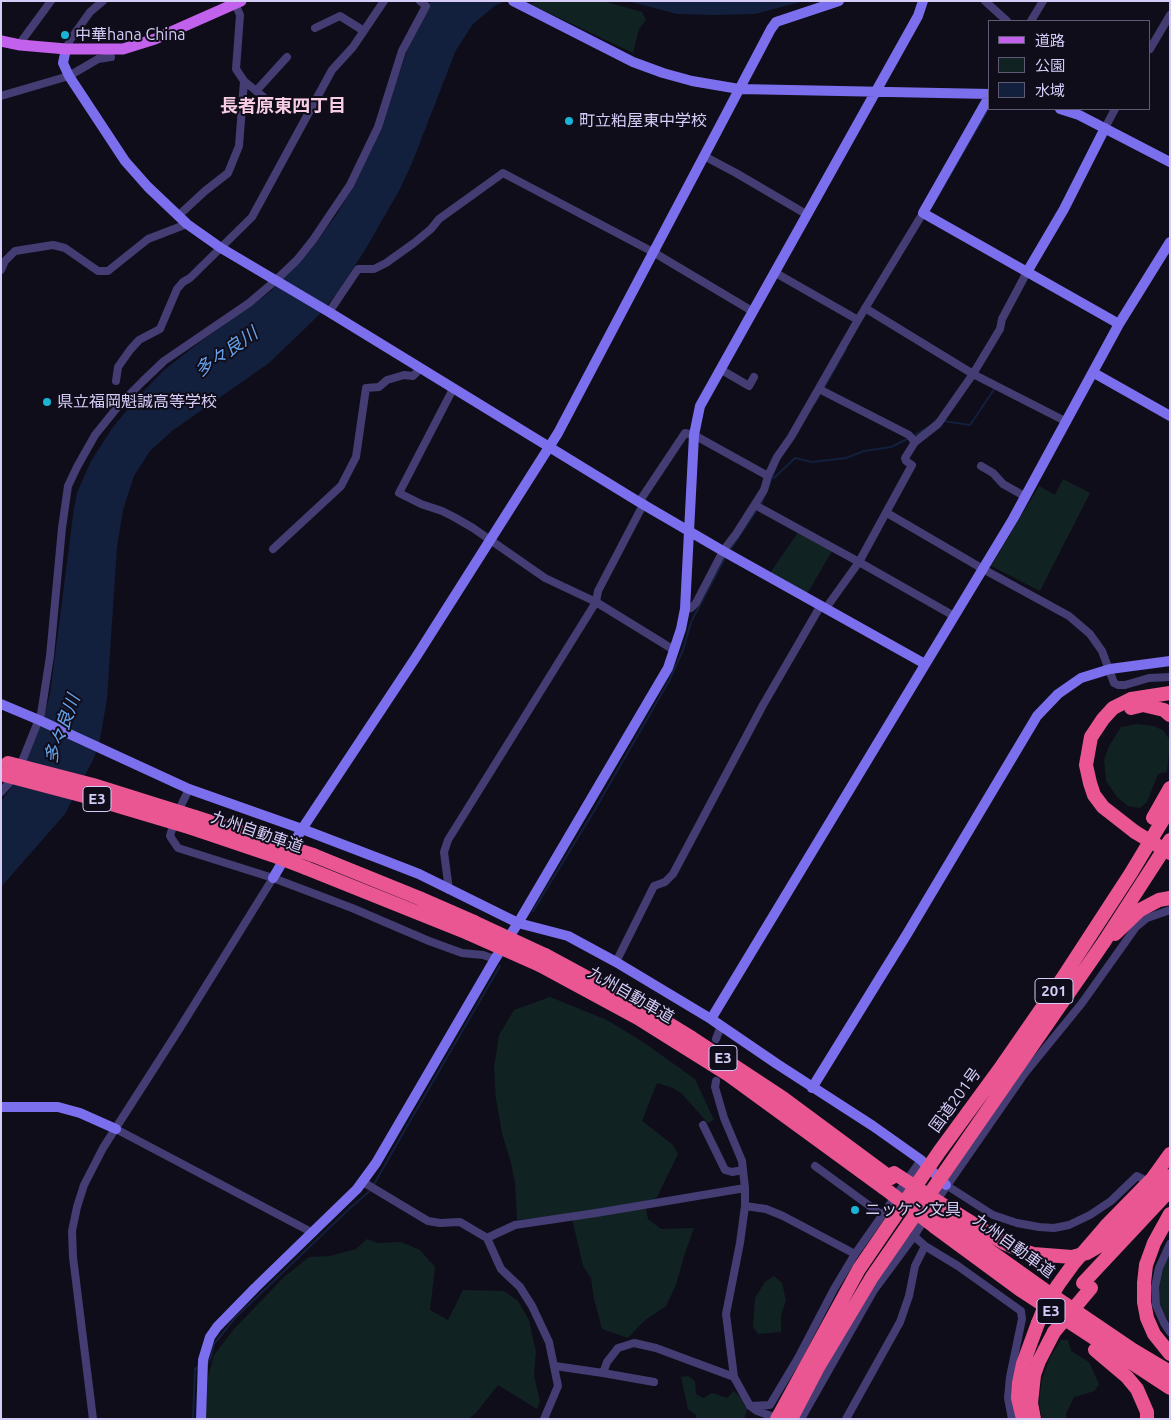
<!DOCTYPE html>
<html>
<head>
<meta charset="utf-8">
<style>
  body { margin:0 }
  #map { position:relative; width:1171px; height:1420px; overflow:hidden; background:#100d1a; font-family:Ubuntu,"Noto Sans JP",sans-serif }
  canvas { display:block }
  .frame { position:absolute; inset:0; border:2px solid #d5ccf8; pointer-events:none }
  .legend { position:absolute; left:988px; top:20px; width:162px; height:90px; box-sizing:border-box; background:#100d1a; border:1px solid #5f5973; margin:0; padding:6px 9px; list-style:none; font-size:15px; color:#d5ccf8 }
  .legend li { display:flex; align-items:center; gap:10px; height:25px }
  .legend b { width:25px; border:1px solid #5f5973 }
</style>
</head>
<body>
<div id="map">
<canvas width="1171" height="1420"></canvas>
<div class="frame"></div>
<ul class="legend">
<li><b style="height:6px;background:#c261eb"></b>道路</li>
<li><b style="height:14px;background:#112223"></b>公園</li>
<li><b style="height:14px;background:#12203d"></b>水域</li>
</ul>
</div>
<script>
const ctx = document.querySelector('canvas').getContext('2d');
ctx.lineJoin = 'round';
function paint(path, color) { ctx.fillStyle = color; ctx.fill(path, 'evenodd'); }
const shape = rows => new Path2D(rows.map(r => 'M' + r).join(''));
function stroke(path, color, width, dash) { ctx.strokeStyle = color; ctx.lineWidth = width; ctx.lineCap = dash ? 'butt' : 'round'; ctx.setLineDash(dash || []); ctx.stroke(path); }
function drawText(font, color, halo, rows, align = 'center') {
  ctx.font = font + ' Ubuntu,"Noto Sans JP",sans-serif'; ctx.lineWidth = 4; ctx.setLineDash([]); ctx.textBaseline = 'middle'; ctx.strokeStyle = halo; ctx.fillStyle = color; for (const [text, x, y, turn = 0] of rows) {
    ctx.save(); ctx.translate(x, y); ctx.rotate((+turn || 0) * Math.PI / 180); ctx.textAlign = isNaN(turn) ? turn : align; if (halo) ctx.strokeText(text, 0, 0); ctx.fillText(text, 0, 0); ctx.restore();
  }
}
paint(shape([
  [540,1,603,1,642,12,646,20,639,29,633,53,530,4],
  [1063,479,1090,493,1040,591,991,566,1039,486,1055,495],
  [799,531,832,551,807,594,770,573],
  [1137,724,1154,726,1164,731,1170,741,1167,772,1158,774,1147,802,1140,808,1128,806,1117,797,1106,781,1104,760,1109,746,1121,727],
  [550,997,607,1020,643,1042,695,1079,714,1120,708,1123,682,1094,673,1088,657,1083,642,1121,673,1145,678,1154,657,1197,645,1204,648,1219,661,1229,694,1228,684,1256,676,1285,666,1306,644,1321,628,1338,602,1329,594,1299,591,1278,583,1266,571,1214,517,1220,515,1183,511,1163,502,1133,496,1099,494,1068,499,1035,514,1010],
  [367,1239,377,1243,401,1242,420,1250,435,1267,430,1310,448,1320,463,1290,504,1291,518,1301,529,1320,536,1352,534,1375,540,1402,537,1409,498,1385,476,1413,468,1419,205,1419,208,1377,214,1355,234,1329,284,1277,309,1257,330,1256,356,1249],
  [1169,1256,1170,1257,1170,1324,1160,1304,1158,1285,1163,1268],
  [774,1276,782,1283,786,1301,781,1315,781,1332,758,1334,753,1327,755,1298,765,1282],
  [1061,1340,1068,1340,1071,1351,1089,1362,1099,1384,1095,1391,1074,1397,1066,1414,1067,1419,1042,1419,1039,1403,1042,1379,1050,1357],
  [688,1376,695,1381,696,1394,703,1398,712,1393,727,1398,734,1391,741,1398,747,1410,744,1419,696,1419,696,1415,688,1409,681,1377]
]), '#112223');
paint(shape([
  [431,1,506,1,496,5,473,24,456,50,412,163,400,189,365,250,337,293,319,315,269,363,172,431,150,451,134,476,123,510,117,547,107,699,100,739,94,758,65,814,1,887,1,801,10,789,26,760,44,716,50,694,74,508,77,493,91,461,113,427,137,398,164,370,200,342,271,291,311,249,337,214,360,173,379,131,412,37],
  [627,1,804,1,755,14,714,15,677,14]
]), '#12203d');
stroke(shape([
  [931,208,990,106],
  [824,388,846,349],
  [815,403,821,392],
  [943,421,970,425,995,388],
  [913,436,930,426,936,420,938,421],
  [774,478,795,458,812,462,846,458,864,451,891,447,909,438],
  [768,488,777,465],
  [761,504,765,495],
  [730,550,758,508],
  [533,911,594,811,669,681,683,650,691,622,726,556],
  [373,1186,403,1133,500,966],
  [206,1364,208,1363,211,1357,214,1344,235,1318,351,1207,371,1190],
  [193,1419,195,1369,199,1367]
]), '#12203d', 2);
stroke(shape([
  [985,1,1007,21],
  [1031,21,1043,1],
  [315,28,340,16,364,31],
  [20,45,23,39,51,1],
  [66,49,70,40,90,12,103,1],
  [1150,49,1170,15],
  [244,81,266,99,267,104],
  [256,91,287,57],
  [1,96,69,76,98,59,111,57],
  [1105,128,1115,109],
  [704,156,736,173,806,214],
  [178,216,205,191,228,173,239,146,244,81,236,69,240,15,234,1],
  [1,270,5,261,15,251,53,245,65,248,98,271,108,271,148,239,187,224],
  [774,272,858,320],
  [865,308,973,374,1067,422],
  [329,312,358,269,374,269,386,263,414,243,431,229,439,219,503,173,653,252,752,311],
  [720,369,749,386,754,377],
  [116,381,118,367,130,350,139,340,160,329,177,289,183,282,190,278,252,217,332,70,353,47,384,1],
  [453,389,399,493,421,504,442,511,454,517,473,528,545,578,596,602,674,650],
  [819,389,909,435,915,442],
  [981,466,993,473,1003,484,1026,497],
  [639,502,685,433,694,435,768,476],
  [755,505,859,562,954,616],
  [887,513,983,569,1069,616,1090,634,1102,651,1114,683,1118,685,1125,685,1149,678,1170,677],
  [273,549,341,486,356,457,366,388,379,387,387,380,404,375,413,376,420,369],
  [826,608,859,562,912,465,906,461,905,458,915,442,938,424,973,374,1000,329,1002,319,1027,272],
  [685,609,691,608,696,603,723,551,736,534,764,490,768,476,777,457,791,437,858,320,923,213],
  [189,789,176,816,170,836,178,848,273,878,352,908,429,941,462,953,483,955,495,959],
  [1,792,9,783,23,759,41,714,50,656,62,528,68,486,77,467,95,435,120,404,143,381,164,361,249,303,275,281,297,260,313,240,350,185,378,127,402,51,426,6,420,1],
  [449,890,444,852,448,840,596,602,598,591,644,503],
  [616,962,654,886,665,882,673,874,763,705,821,605],
  [716,1039,721,1026],
  [716,1081,715,1087,724,1118,742,1161,745,1188,745,1206,740,1243,726,1314,734,1377,750,1406,757,1411,777,1418],
  [703,1125,725,1170,732,1172,743,1170],
  [116,1129,313,1233],
  [815,1166,882,1215],
  [363,1182,428,1221,440,1223,460,1222,487,1238,501,1269,520,1287,532,1306,549,1342,558,1386,544,1419],
  [946,1185,993,1215,1017,1223,1039,1227,1054,1228,1069,1225,1090,1215,1111,1201,1137,1176,1143,1179],
  [935,1203,1025,1073,1082,1003,1136,927,1147,918,1170,910],
  [745,1206,766,1209,783,1216,855,1254],
  [914,1236,925,1246,958,1266,1021,1311,1022,1319,1010,1377,1008,1398,1012,1419],
  [487,1238,515,1225,596,1213,745,1188],
  [1170,1244,1159,1268,1155,1287,1156,1305,1164,1323,1170,1332],
  [555,1366,603,1373,607,1362,618,1348,634,1343,656,1348,734,1377],
  [603,1373,654,1382],
  [750,1406,770,1405,798,1358,834,1289,855,1254,921,1160],
  [93,1419,73,1257,72,1231,77,1207,84,1185,103,1148,178,1031,273,878],
  [801,1419,874,1290,914,1236,926,1217],
  [846,1419,900,1322,909,1296,915,1266,925,1246]
]), '#443d73', 8);
stroke(shape([
  [513,1,633,62,663,73,692,81,739,89,990,94],
  [66,49,63,63,69,76,125,161,148,187,187,224,221,248,329,312,639,502,723,551,925,664],
  [990,95,923,213,1119,324],
  [1060,109,1079,115,1170,162],
  [1027,272,1064,209,1105,128],
  [1094,373,1170,416],
  [1,704,39,720,189,789,302,829,383,860,419,874,518,923,568,936,616,962,711,1019,777,1064,873,1126,921,1160,946,1185],
  [273,878,302,829,416,657,558,433,771,29,776,22,839,1],
  [711,1019,1013,519,1119,324,1170,242],
  [812,1088,907,934,1037,716,1058,694,1081,678,1110,669,1170,661],
  [1,1107,58,1107,80,1113,116,1129],
  [201,1419,203,1360,210,1337,217,1327,255,1288,357,1189,376,1163,495,959,518,923,668,668,681,629,685,609,694,435,700,406,918,16,923,1]
]), '#7c6fed', 10);
stroke(shape([
  [1,41,20,45,66,49,123,49,155,39,241,1]
]), '#c261eb', 11);
stroke(shape([
  [1131,708,1143,705,1164,710,1170,715],
  [195,817,279,844],
  [1153,818,1170,788],
  [192,828,272,855],
  [1135,832,1103,807,1094,795,1090,783,1086,765,1091,737,1103,719,1113,708,1131,699,1170,693],
  [313,855,419,898,474,922],
  [306,868,468,933],
  [1115,934,1140,910,1159,900,1170,898],
  [545,955,643,1008,692,1038,783,1098,891,1178],
  [540,965,638,1018,729,1075,884,1188],
  [948,1208,1004,1243,1018,1249,1033,1254,1072,1257,1087,1253,1099,1246,1170,1176],
  [1170,1214,1154,1243,1146,1265,1144,1283,1144,1302,1147,1318,1154,1334,1170,1354],
  [942,1217,1046,1291,1133,1350,1170,1372],
  [1106,1226,1152,1179,1170,1154],
  [935,1227,1022,1291,1170,1388],
  [1083,1283,1170,1190],
  [1095,1350,1127,1377,1137,1389,1147,1412,1147,1419],
  [777,1419,859,1269,939,1152,999,1070,1062,979,1131,873,1170,808],
  [791,1419,817,1369,872,1277,1104,942,1170,840],
  [1023,1419,1018,1398,1019,1383,1023,1364,1038,1323],
  [1034,1419,1031,1403,1034,1375,1039,1361,1054,1332]
]), '#e95691', 14);
stroke(shape([
  [8,763,93,785,195,817],
  [1,774,88,797,192,828],
  [1135,832,1170,853],
  [279,844,313,855],
  [272,855,306,868],
  [474,922,545,955],
  [468,933,540,965],
  [894,1173,948,1208],
  [884,1188,935,1227],
  [917,1198,942,1217],
  [1038,1323,1044,1308,1058,1285,1074,1263,1106,1226],
  [1054,1332,1091,1288]
]), '#e95691', 14);
for (const [x, y, r, color] of [
  [65,35,5,"#1bb3d5"],
  [569,121,5,"#1bb3d5"],
  [47,402,5,"#1bb3d5"],
  [855,1210,5,"#1bb3d5"]
]) { const dot = new Path2D(); dot.arc(x, y, r, 0, 2 * Math.PI); ctx.fillStyle = color; ctx.fill(dot); stroke(dot, '#100d1a', 2); }
for (const [x, y, w] of [
  [97,799,28],
  [1054,991,38],
  [723,1058,28],
  [1051,1311,28]
]) { const box = new Path2D(); box.roundRect(x - w / 2, y - 12.5, w, 25, 4); ctx.fillStyle = '#100d1a'; ctx.fill(box); stroke(box, '#d5ccf8', 1); }
drawText('bold 15px', '#d5ccf8', null, [
  ["E3",97,799],
  ["201",1054,991],
  ["E3",723,1058],
  ["E3",1051,1311]
]);
drawText('16px', '#d5ccf8', '#100d1a', [
  ["中華hana China",75,35],
  ["町立粕屋東中学校",579,121],
  ["県立福岡魁誠高等学校",57,402],
  ["ニッケン文具",865,1210]
], 'left');
drawText('16px', '#d5ccf8', '#100d1a', [
  ["九州自動車道",257,832,19],
  ["九州自動車道",631,995,30],
  ["国道201号",955,1100,-54],
  ["九州自動車道",1014,1246,36]
]);
drawText('bold 18px', '#f9cee5', '#100d1a', [
  ["長者原東四丁目",283,106]
]);
drawText('italic 18px', '#67a3ec', '#100d1a', [
  ["多々良川",226,352,-35],
  ["多々良川",62,729,-70]
]);
</script>
</body>
</html>
